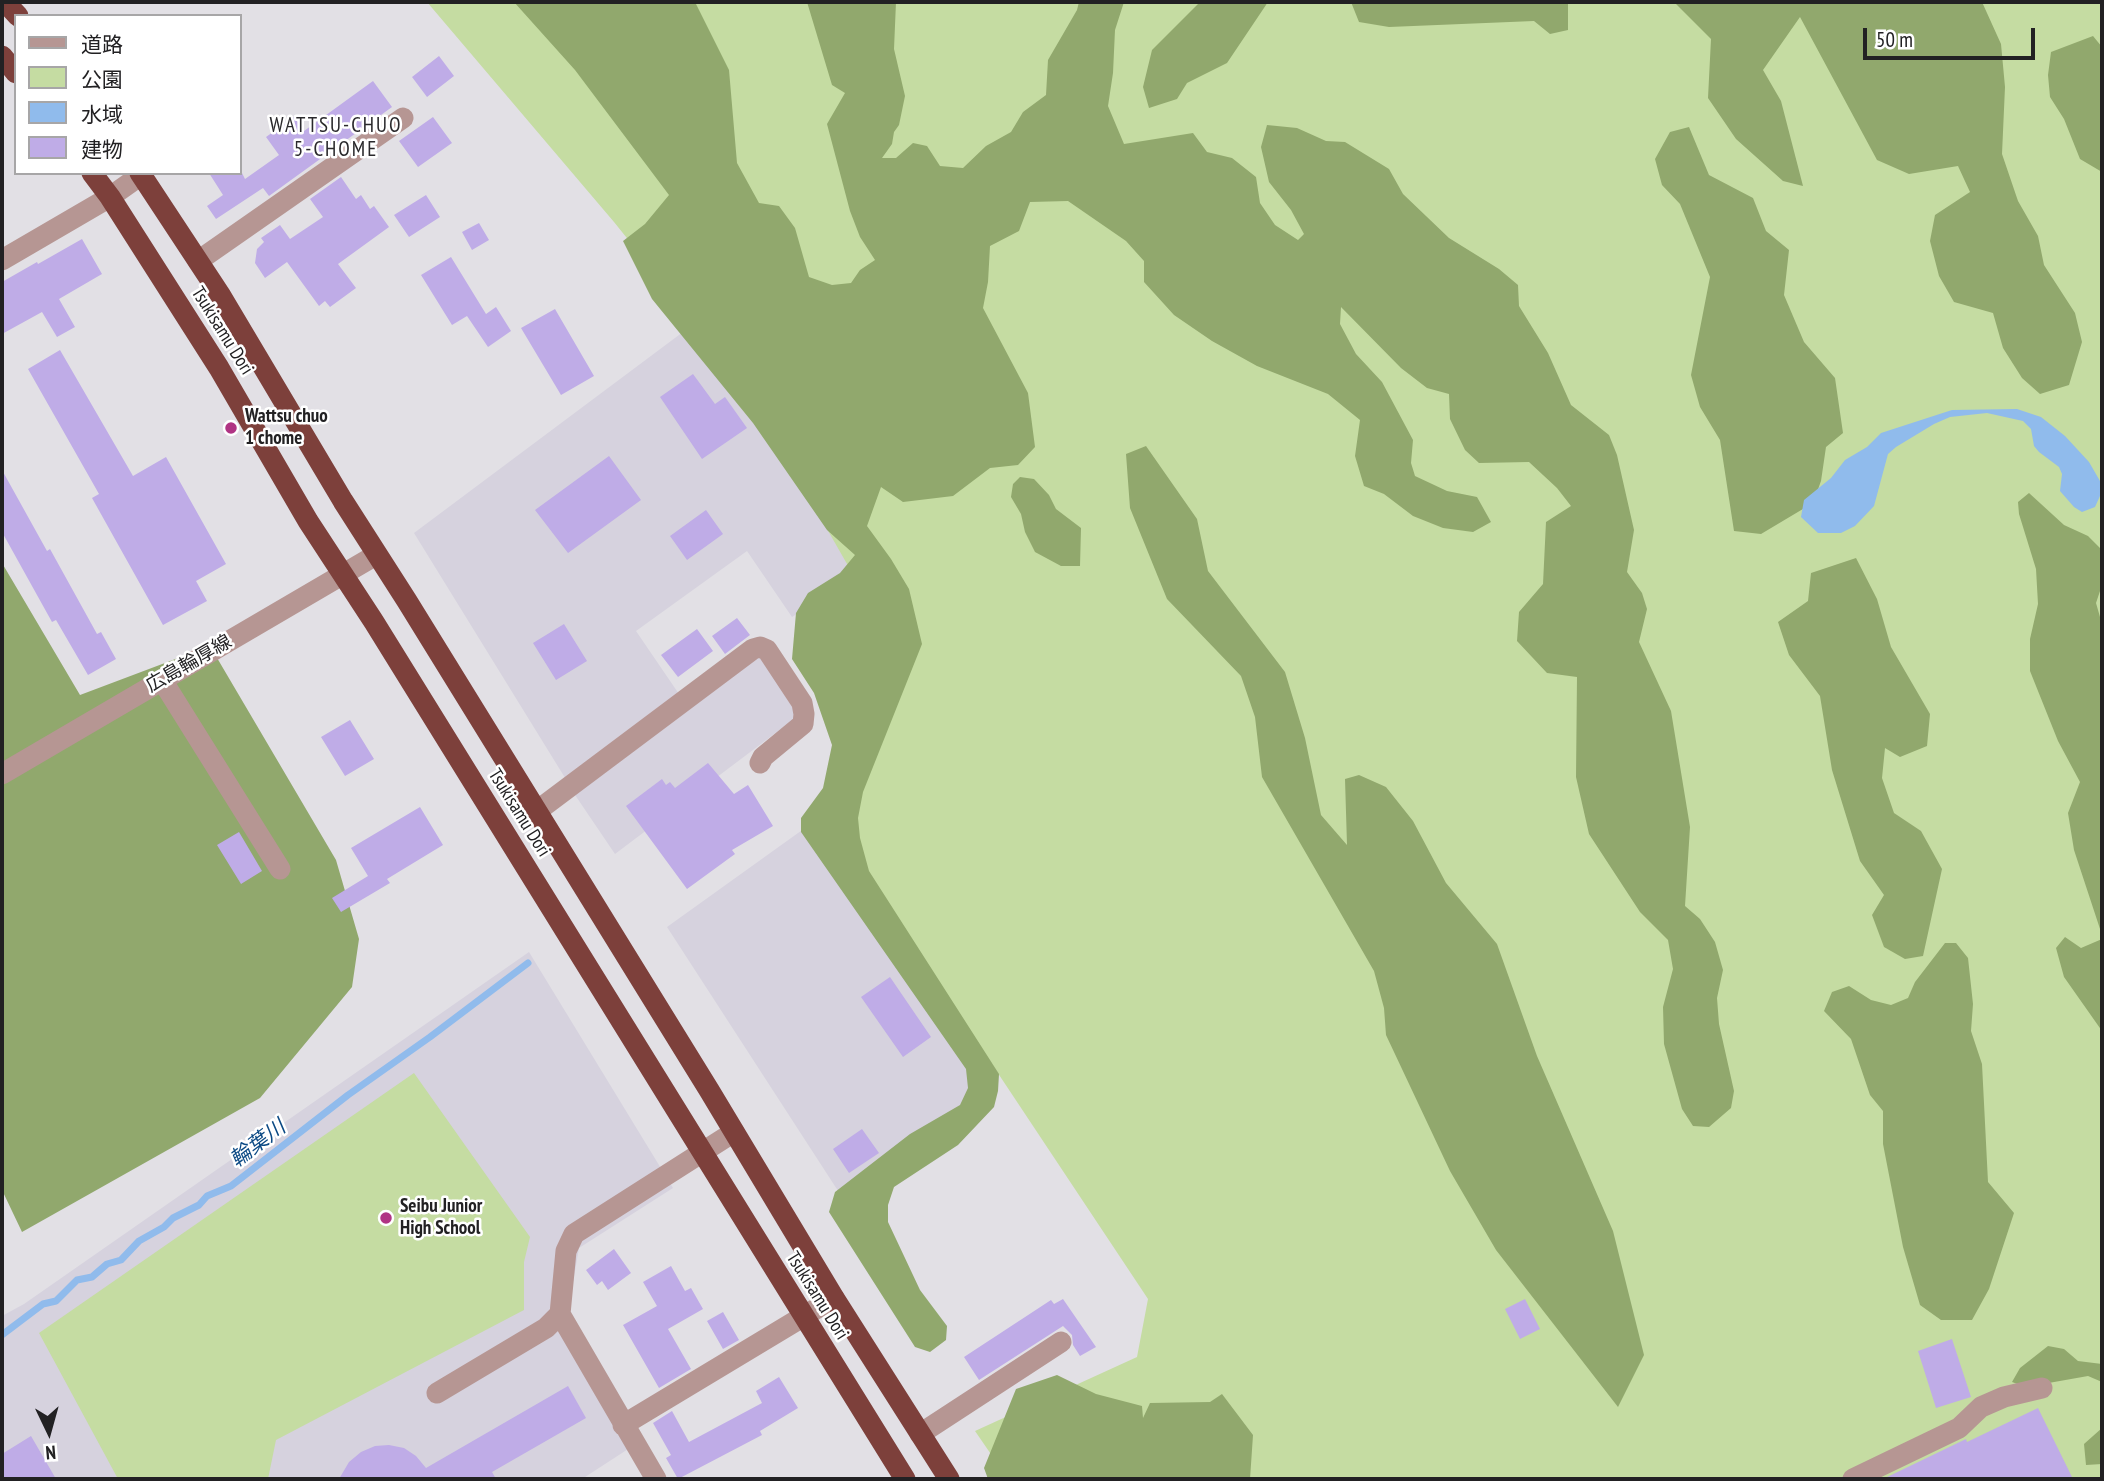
<!DOCTYPE html>
<html>
<head>
<meta charset="utf-8">
<style>
  body { margin:0 }
  #map { position:relative; width:2104px; height:1481px; overflow:hidden; background:#e2e0e5; font-family:"PT Sans Narrow","Noto Sans JP",sans-serif }
  canvas { display:block }
  .frame { position:absolute; inset:0; border:4px solid #222123; pointer-events:none }
  .legend { position:absolute; left:14px; top:14px; width:228px; height:161px; box-sizing:border-box; background:#fff; border:2px solid #a7a6a7; margin:0; padding:9px 12px; list-style:none; font-size:21px; color:#222123 }
  .legend li { display:flex; align-items:center; gap:14px; height:35px }
  .legend b { width:35px; border:2px solid #a7a6a7 }
  .north { position:absolute; left:14px; top:1397px; width:70px; height:70px; -webkit-text-stroke:5px #fff; paint-order:stroke; rotate:175deg; font-size:19px; font-weight:700; line-height:28px; text-align:center; color:#222123 }
  .north::after { content:''; display:block; margin:auto; width:24px; height:32px; background:#222123; clip-path:polygon(50% 0,100% 100%,50% 72%,0 100%) }
  .scale { position:absolute; left:1863px; top:28px; width:172px; height:32px; box-sizing:border-box; border:4px solid #222123; border-top:0; padding-left:9px; font-size:21px; line-height:24px; white-space:nowrap; color:#222123; -webkit-text-stroke:5px #fff; paint-order:stroke }
</style>
</head>
<body>
<div id="map">
<canvas width="2104" height="1481"></canvas>
<div class="frame"></div>
<ul class="legend">
<li><b style="height:9px;background:#b69693"></b>道路</li>
<li><b style="height:19px;background:#c5dca2"></b>公園</li>
<li><b style="height:19px;background:#90bbec"></b>水域</li>
<li><b style="height:19px;background:#bface7"></b>建物</li>
</ul>
<div class="north">N</div>
<div class="scale">50 m</div>
</div>
<script>
const ctx = document.querySelector('canvas').getContext('2d');
ctx.lineJoin = 'round';
function paint(path, color) { ctx.fillStyle = color; ctx.fill(path, 'evenodd'); }
const shape = rows => new Path2D(rows.map(r => 'M' + r).join(''));
function stroke(path, color, width, dash) { ctx.strokeStyle = color; ctx.lineWidth = width; ctx.lineCap = dash ? 'butt' : 'round'; ctx.setLineDash(dash || []); ctx.stroke(path); }
function drawText(font, color, halo, rows, align = 'center') {
  ctx.font = font + ' "PT Sans Narrow","Noto Sans JP",sans-serif'; ctx.lineWidth = 5; ctx.setLineDash([]); ctx.textBaseline = 'middle'; ctx.strokeStyle = halo; ctx.fillStyle = color; for (const [text, x, y, turn = 0] of rows) {
    ctx.save(); ctx.translate(x, y); ctx.rotate((+turn || 0) * Math.PI / 180); ctx.textAlign = isNaN(turn) ? turn : align; if (halo) ctx.strokeText(text, 0, 0); ctx.fillText(text, 0, 0); ctx.restore();
  }
}
paint(shape([
  [687,329,867,569,792,617,747,551,636,631,681,697,567,781,414,533],
  [759,654,798,716,615,854,573,792],
  [805,828,994,1092,842,1197,667,927],
  [529,952,673,1188,579,1248,567,1317,642,1440,582,1479,2,1479,2,1316,24,1304]
]), '#d6d2de');
paint(shape([
  [427,2,2102,2,2102,1479,1008,1479,975,1431,1137,1357,1148,1299,837,831,898,653,744,384,614,222],
  [414,1073,530,1237,524,1262,524,1310,276,1440,268,1479,118,1479,39,1333]
]), '#c5dca2');
paint(shape([
  [514,2,695,2,729,70,737,163,759,203,779,206,795,228,809,277,832,285,851,283,860,270,875,260,860,237,850,211,827,124,845,93,832,85,807,2,896,2,894,49,905,96,899,125,894,132,892,144,882,158,896,158,913,143,927,146,940,166,963,168,986,146,1011,132,1023,112,1046,95,1048,60,1077,10,1079,2,1124,2,1115,30,1113,73,1108,106,1124,144,1193,133,1207,152,1232,158,1256,177,1260,203,1275,225,1298,240,1304,234,1291,210,1269,182,1261,147,1267,125,1297,128,1326,141,1345,142,1389,169,1403,194,1449,238,1499,269,1518,285,1519,306,1548,353,1571,405,1609,435,1617,455,1634,530,1627,572,1642,593,1647,609,1639,642,1671,711,1690,827,1685,906,1700,919,1715,942,1723,970,1717,998,1719,1024,1734,1091,1731,1108,1709,1127,1693,1126,1682,1109,1664,1044,1663,1007,1673,969,1668,940,1640,912,1589,834,1576,777,1577,677,1547,673,1517,641,1519,612,1543,584,1546,522,1571,506,1557,488,1529,462,1479,463,1465,450,1450,419,1449,394,1427,388,1401,368,1341,307,1340,324,1356,354,1382,382,1413,440,1411,463,1415,476,1447,491,1477,497,1491,522,1473,532,1443,528,1413,516,1384,494,1364,486,1355,456,1360,420,1328,394,1257,366,1212,341,1174,315,1144,282,1144,261,1126,241,1068,201,1030,202,1019,231,990,246,988,282,983,308,1028,393,1035,447,1018,465,990,468,953,496,903,502,881,487,867,526,891,559,909,589,922,644,863,792,858,818,860,838,869,871,999,1074,998,1091,994,1107,958,1145,894,1187,888,1205,888,1222,920,1290,947,1326,946,1340,930,1352,915,1347,829,1212,835,1192,910,1134,960,1105,968,1088,966,1069,801,832,801,818,823,788,832,745,814,693,792,659,796,613,808,593,840,573,855,555,827,530,753,423,652,299,623,241,645,224,669,195,575,70],
  [1200,2,1268,2,1227,63,1187,83,1177,99,1149,108,1143,87,1152,50],
  [1351,2,1568,2,1568,30,1550,34,1534,21,1389,27,1359,22],
  [1674,2,1982,2,2001,44,2005,87,2002,154,2018,201,2038,236,2044,265,2075,313,2082,342,2069,385,2040,394,2022,378,2003,348,1993,313,1954,302,1939,276,1930,241,1935,215,1970,192,1958,166,1909,174,1877,160,1800,17,1763,70,1781,101,1803,186,1783,181,1736,139,1708,98,1711,39],
  [2093,36,2102,47,2102,172,2080,159,2064,119,2050,97,2048,75,2051,52],
  [1689,127,1709,175,1753,198,1766,231,1789,250,1784,295,1804,342,1835,378,1843,433,1826,447,1821,481,1813,503,1761,534,1734,531,1720,440,1700,407,1691,375,1710,277,1680,204,1662,185,1655,159,1670,132],
  [1146,446,1197,519,1208,571,1285,672,1305,738,1321,815,1347,845,1345,779,1359,775,1386,787,1413,821,1446,883,1497,944,1537,1056,1613,1231,1644,1355,1618,1407,1496,1250,1450,1171,1386,1035,1384,1008,1374,971,1262,777,1255,717,1241,676,1167,599,1130,508,1126,454],
  [1020,477,1034,479,1049,495,1056,509,1081,528,1080,566,1061,566,1035,552,1025,532,1021,514,1011,497,1013,484],
  [2029,493,2064,525,2088,536,2102,550,2102,585,2096,603,2102,624,2102,935,2074,850,2068,813,2080,782,2058,741,2030,671,2030,639,2038,604,2036,569,2019,514,2018,502],
  [1856,558,1877,599,1891,647,1930,714,1927,746,1900,757,1885,748,1882,778,1894,813,1921,831,1942,869,1923,956,1905,959,1884,947,1872,915,1884,895,1860,861,1832,770,1820,696,1789,655,1778,622,1808,601,1811,573],
  [2,563,80,695,210,646,336,860,359,939,352,987,260,1098,22,1232,2,1190],
  [2065,937,2081,948,2102,939,2102,1031,2064,977,2056,948],
  [1945,943,1956,943,1968,958,1973,1004,1971,1031,1982,1064,1988,1182,2014,1213,1989,1289,1972,1320,1941,1320,1920,1305,1903,1247,1883,1144,1883,1111,1870,1095,1851,1039,1824,1011,1832,992,1849,986,1871,1000,1891,1005,1908,998,1915,982],
  [2048,1346,2064,1349,2078,1361,2102,1364,2102,1382,2088,1376,2026,1387,2012,1382,2020,1368],
  [1057,1375,1096,1394,1142,1406,1143,1418,1150,1403,1210,1402,1222,1394,1253,1435,1250,1479,988,1479,984,1468,1016,1389],
  [2102,1428,2102,1464,2086,1465,2084,1444]
]), '#91a86d');
paint(shape([
  [2017,409,2041,417,2065,436,2089,462,2100,481,2100,496,2095,507,2082,512,2074,507,2060,491,2062,474,2059,467,2039,452,2034,446,2031,429,2023,421,1987,413,1950,417,1934,424,1896,447,1888,454,1874,506,1855,526,1841,533,1818,533,1801,517,1804,500,1831,478,1845,460,1867,447,1881,433,1952,410]
]), '#90bbec');
stroke(shape([
  [2,1335,43,1304,56,1301,77,1280,92,1277,107,1264,121,1260,139,1241,164,1227,173,1218,199,1205,207,1196,231,1186,348,1095,430,1037,528,963]
]), '#90bbec', 7);
paint(shape([
  [439,56,454,76,427,97,412,77],
  [373,81,392,107,269,196,263,188,216,219,207,206,223,195,209,173,242,173,245,179,279,155,266,137,294,117,304,131],
  [433,117,452,143,418,167,399,141],
  [341,177,356,199,361,195,370,209,374,206,389,227,338,264,356,288,330,307,325,301,319,306,287,262,265,278,255,263,257,249,264,242,261,238,280,225,290,239,323,217,310,199],
  [426,195,440,217,409,237,394,215],
  [479,223,489,240,472,250,462,232],
  [82,239,102,274,59,299,75,327,57,337,42,312,2,334,2,282,37,262,38,264],
  [451,257,486,314,496,307,511,331,488,347,467,316,452,325,421,275],
  [555,309,594,376,561,395,521,328],
  [60,350,133,476,166,457,226,564,196,581,207,601,163,625,92,498,99,494,28,369],
  [693,374,715,404,725,397,747,428,702,459,660,397],
  [609,456,641,500,568,553,535,510],
  [2,470,47,551,50,549,97,634,101,632,116,659,88,675,56,620,52,622,2,532],
  [706,510,723,534,687,560,670,536],
  [737,618,750,635,725,654,712,636],
  [564,624,587,661,556,680,533,643],
  [697,629,713,651,678,677,661,655],
  [350,720,374,759,345,776,321,737],
  [708,763,734,794,748,785,773,826,732,850,735,854,687,889,626,806,662,779,666,785,670,782,675,788],
  [420,807,443,845,387,879,390,883,341,912,332,898,368,876,351,848],
  [239,832,262,871,241,884,217,845],
  [890,977,931,1037,903,1057,861,997],
  [862,1129,879,1153,849,1173,833,1149],
  [614,1249,631,1273,608,1290,602,1281,597,1285,586,1270],
  [671,1266,685,1291,691,1288,703,1309,668,1329,691,1369,659,1388,623,1325,657,1306,643,1282],
  [1063,1299,1096,1347,1080,1356,1073,1345,1072,1335,1063,1326,979,1380,964,1357,1051,1300,1054,1304],
  [1525,1299,1540,1329,1520,1339,1505,1309],
  [723,1312,739,1340,723,1349,707,1321],
  [1952,1339,1971,1397,1936,1408,1918,1351],
  [779,1377,798,1408,760,1431,762,1435,678,1479,666,1458,671,1455,653,1423,672,1411,689,1442,762,1403,756,1391],
  [568,1386,586,1418,492,1472,496,1479,339,1479,349,1462,361,1452,375,1446,389,1445,404,1448,416,1456,426,1468],
  [2038,1408,2073,1479,1883,1479,1966,1439,1967,1442],
  [31,1436,56,1479,2,1479,2,1454]
]), '#bface7');
stroke(shape([
  [2,260,110,197,141,175],
  [198,261,403,118],
  [162,680,280,869],
  [2,774,376,555],
  [537,811,753,649,760,647,767,650,802,703,804,714,803,724,763,757,760,763],
  [560,1314,656,1479],
  [437,1393,546,1328,560,1314,566,1251,574,1234,734,1132],
  [623,1425,834,1298],
  [920,1434,1061,1342],
  [1853,1479,1959,1428,1981,1407,2004,1397,2042,1388]
]), '#b69693', 21);
stroke(shape([
  [5,2,18,16],
  [2,56,16,73],
  [92,173,110,197,219,368,308,521,374,622,905,1479],
  [140,173,221,296,343,501,407,601,709,1090,834,1298,949,1479]
]), '#7d403b', 21);
for (const [x, y, r, color] of [
  [231,428,7,"#b03484"],
  [386,1218,7,"#b03484"]
]) { const dot = new Path2D(); dot.arc(x, y, r, 0, 2 * Math.PI); ctx.fillStyle = color; ctx.fill(dot); stroke(dot, '#fff', 2.5); }
drawText('19px', '#222123', '#fff', [
  ["Tsukisamu Dori",222,331,58],
  ["広島輪厚線",189,664,-30],
  ["Tsukisamu Dori",519,813,58],
  ["Tsukisamu Dori",817,1296,58]
]);
drawText('bold 19px', '#222123', '#fff', [
  ["Wattsu chuo",245,417],
  ["1 chome",245,439],
  ["Seibu Junior",400,1207],
  ["High School",400,1229]
], 'left');
ctx.letterSpacing = '2px';
drawText('21px', '#2a292c', '#fff', [
  ["WATTSU-CHUO",336,126],
  ["5-CHOME",336,150]
]);
ctx.letterSpacing = '0px';
drawText('italic 21px', '#0b4984', '#fff', [
  ["輪葉川",258,1144,-37]
]);
</script>
</body>
</html>
